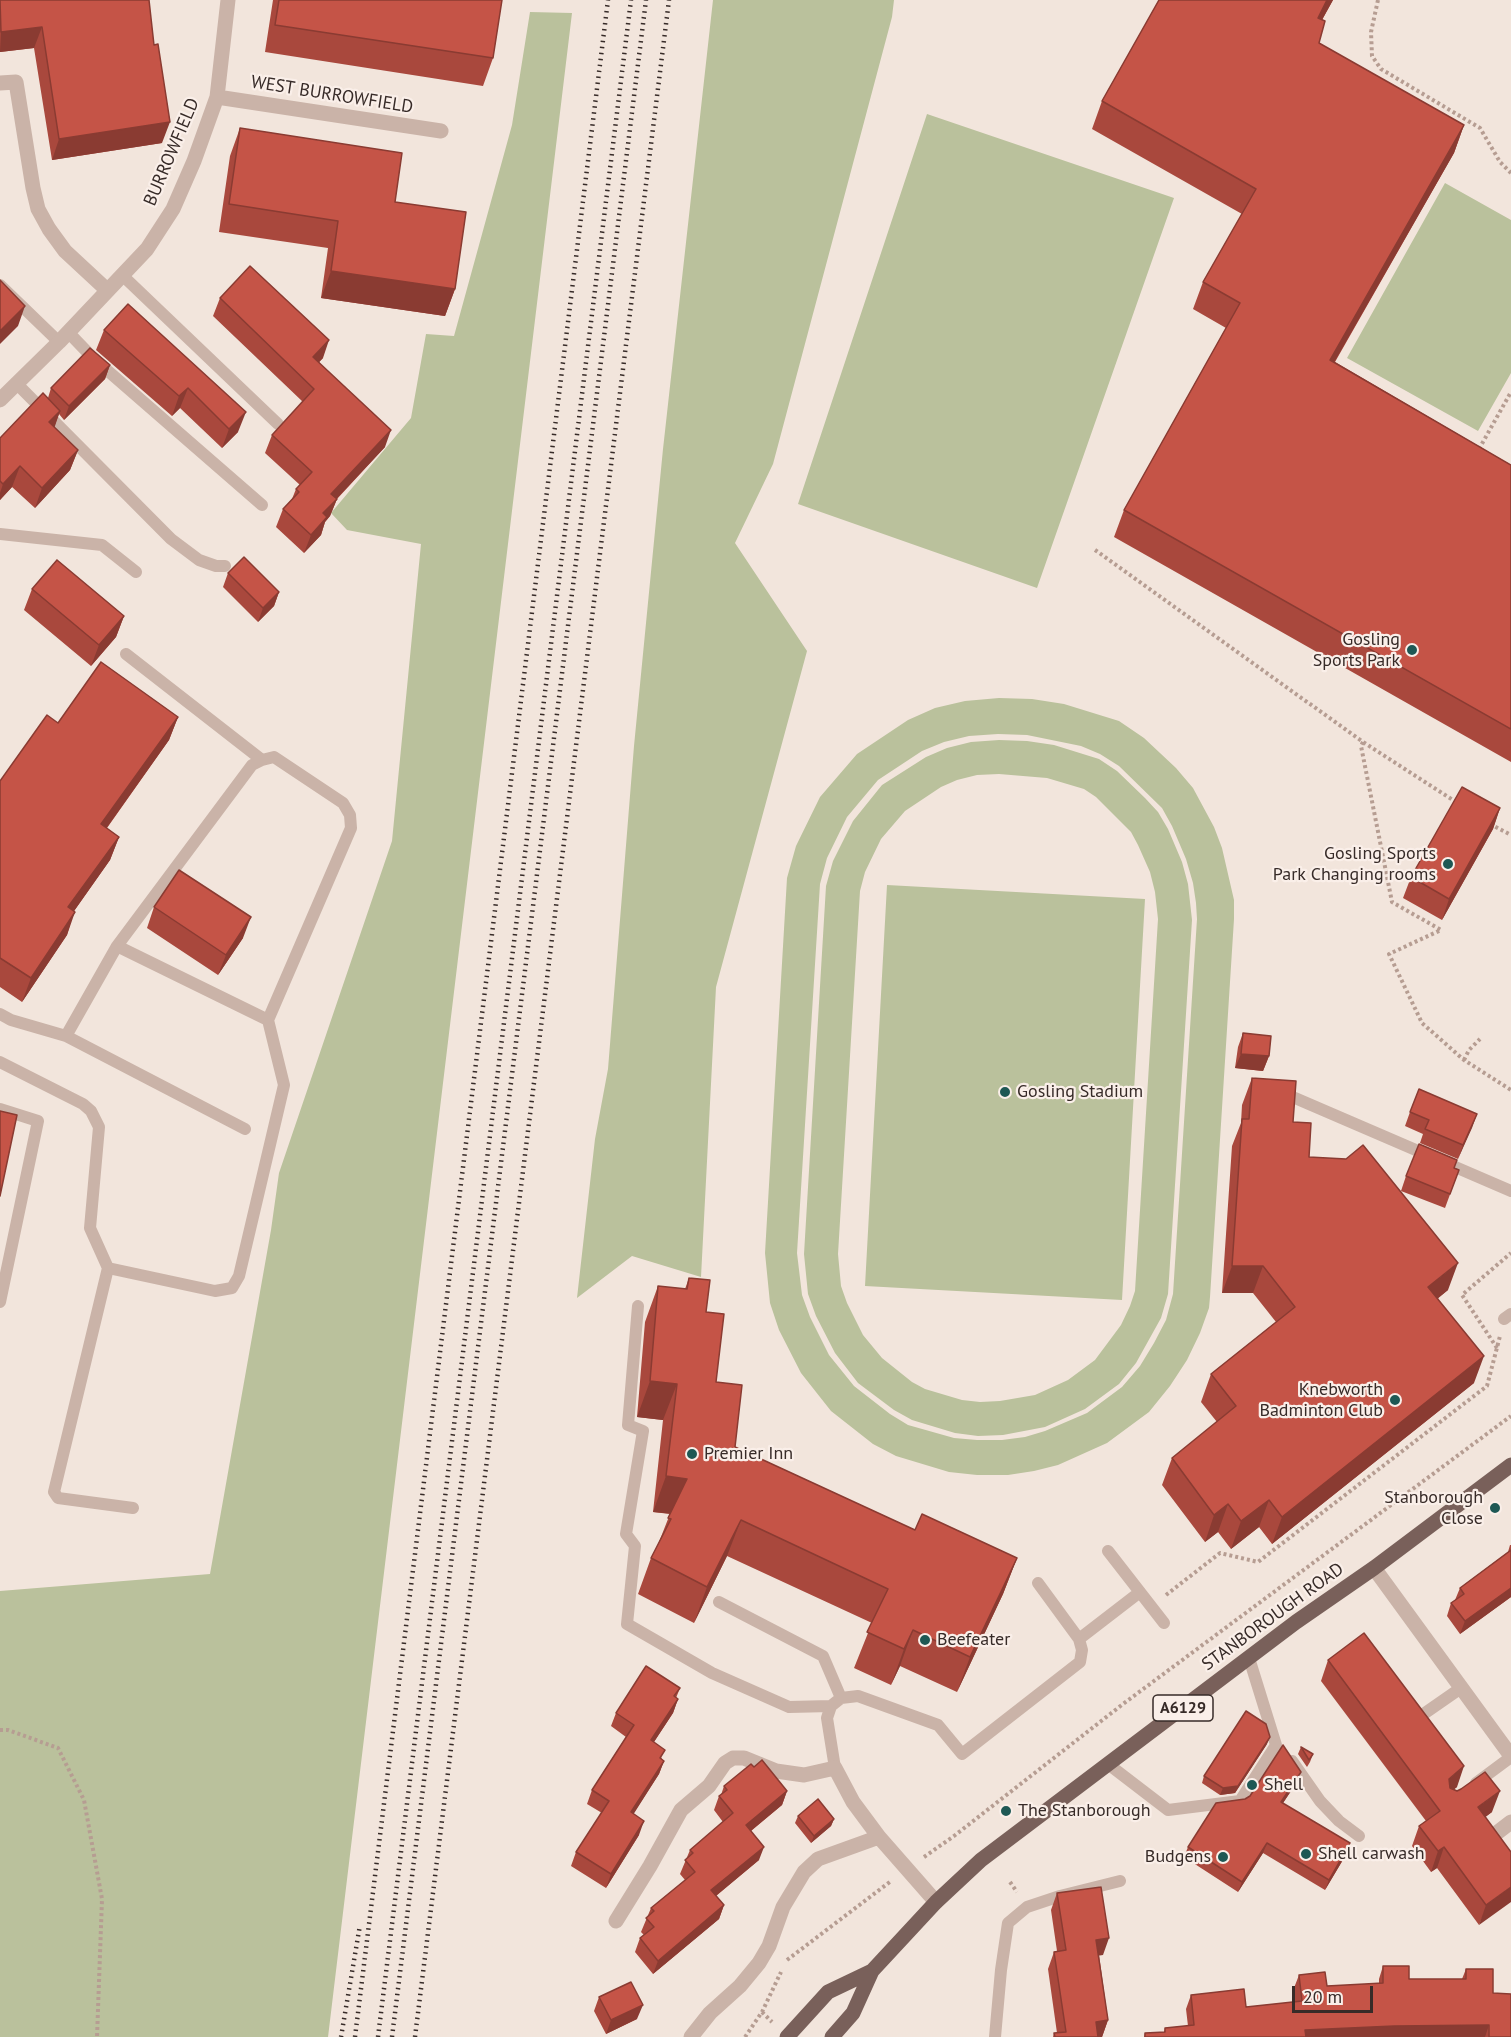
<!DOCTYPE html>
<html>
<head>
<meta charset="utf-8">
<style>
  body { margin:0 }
  #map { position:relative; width:1511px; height:2037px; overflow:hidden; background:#f2e5dc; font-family:"PT Sans",sans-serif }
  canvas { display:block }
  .scale { position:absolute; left:1292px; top:1986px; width:81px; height:27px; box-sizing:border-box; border:3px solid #372b28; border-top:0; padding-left:8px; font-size:18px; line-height:21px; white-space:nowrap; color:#372b28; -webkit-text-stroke:4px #faefe9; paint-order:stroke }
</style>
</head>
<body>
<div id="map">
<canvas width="1511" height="2037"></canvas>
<div class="scale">20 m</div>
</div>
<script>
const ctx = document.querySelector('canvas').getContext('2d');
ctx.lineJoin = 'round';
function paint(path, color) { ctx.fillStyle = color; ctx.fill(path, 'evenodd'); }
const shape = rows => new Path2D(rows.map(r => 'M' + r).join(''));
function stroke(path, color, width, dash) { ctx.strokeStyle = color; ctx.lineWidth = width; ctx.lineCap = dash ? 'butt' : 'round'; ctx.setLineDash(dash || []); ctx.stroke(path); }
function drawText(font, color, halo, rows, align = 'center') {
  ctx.font = font + ' "PT Sans",sans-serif'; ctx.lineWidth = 4.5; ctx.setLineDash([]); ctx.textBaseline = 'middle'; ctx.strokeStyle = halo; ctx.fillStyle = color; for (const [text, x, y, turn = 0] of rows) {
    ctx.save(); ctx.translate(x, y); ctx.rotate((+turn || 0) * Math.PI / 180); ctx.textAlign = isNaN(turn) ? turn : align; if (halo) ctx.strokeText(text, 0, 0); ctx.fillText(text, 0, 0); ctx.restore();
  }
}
paint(shape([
  [713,0,894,0,892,17,773,464,735,543,807,651,716,987,701,1277,632,1256,577,1298,595,1139,608,1069,634,746,663,449],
  [530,12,572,13,328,2037,0,2037,0,1591,210,1574,271,1230,279,1173,392,841,421,544,347,530,331,513,411,418,426,334,454,336,512,125],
  [927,114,1174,198,1037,588,798,504],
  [1445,183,1511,220,1511,373,1478,431,1347,358],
  [999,698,1032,699,1064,704,1119,721,1144,738,1176,768,1193,788,1214,827,1222,848,1234,900,1234,919,1210,1297,1209,1308,1200,1333,1187,1360,1170,1386,1149,1412,1107,1443,1058,1465,1034,1471,1008,1475,977,1475,949,1472,896,1456,873,1444,831,1411,801,1373,779,1330,770,1303,765,1253,787,878,796,846,820,797,857,754,908,720,935,708,965,701],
  [998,734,1027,735,1081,746,1100,754,1119,766,1162,808,1172,826,1186,859,1193,883,1196,903,1197,919,1173,1294,1166,1320,1154,1343,1140,1366,1122,1387,1087,1413,1045,1431,1025,1437,1002,1440,977,1440,954,1438,908,1425,890,1414,854,1386,829,1355,810,1317,802,1295,797,1253,820,884,827,858,847,817,878,780,922,751,944,742,969,736],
  [999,740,1027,741,1054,745,1099,759,1117,771,1145,798,1158,812,1168,829,1182,862,1188,884,1192,920,1168,1294,1161,1318,1136,1363,1119,1384,1085,1409,1045,1427,1003,1435,978,1436,955,1433,912,1420,894,1410,858,1383,835,1353,816,1316,808,1294,804,1254,826,886,833,861,853,821,882,785,926,757,947,748,971,742],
  [999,774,1047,778,1084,789,1096,797,1131,832,1138,845,1150,872,1155,892,1158,919,1135,1291,1130,1306,1121,1325,1095,1360,1068,1380,1035,1395,1000,1401,980,1402,962,1400,925,1389,912,1382,882,1358,863,1335,847,1303,841,1286,838,1254,860,891,865,872,881,839,905,811,941,787,957,780,977,775],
  [887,885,1145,899,1122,1300,865,1286]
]), '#bac19c');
stroke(shape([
  [1378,0,1371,32,1372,56,1381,69,1480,128,1500,162,1511,173],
  [1479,449,1511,392],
  [1095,550,1363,742,1456,802],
  [1363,742,1361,746,1392,902,1441,930,1389,954,1422,1023,1464,1060,1511,1090],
  [1490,824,1511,835],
  [1464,1060,1469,1050,1480,1039],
  [1497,1348,1462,1295,1511,1253],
  [1166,1595,1220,1553,1258,1562,1487,1386,1500,1336],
  [0,1730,8,1730,58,1748,84,1800,102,1899,97,2037],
  [924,1857,954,1836,1123,1704,1511,1416],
  [1010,1882,1017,1892],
  [787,1960,891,1881],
  [762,2012,772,2022],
  [745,2037,762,2012,781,1972]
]), '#b69d92', 4, [3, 3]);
stroke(shape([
  [122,275,278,424],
  [0,285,59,342],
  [68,332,93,358,262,505],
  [16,383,171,539,199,560,216,566,225,566],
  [0,534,102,545,136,572],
  [126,654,262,760],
  [0,1014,11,1020,66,1036,245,1129],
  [66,1036,117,946,252,765,262,760,274,757,343,803,350,815,351,828,268,1020,117,946],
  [0,1062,83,1104,91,1111,99,1127,90,1228,108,1268],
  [1280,1096,1295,1098,1511,1191],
  [0,1109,38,1121,0,1302],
  [638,1306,628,1425,643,1431,626,1534,635,1546,627,1624,712,1673,789,1707,831,1706],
  [1504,1319,1511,1314],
  [133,1508,58,1498,54,1492,108,1268,215,1291,232,1288,239,1276,284,1085,268,1020],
  [1108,1551,1164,1623],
  [719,1602,823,1656,841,1698],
  [1079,1639,1140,1592],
  [1425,1713,1461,1688],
  [1292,1761,1320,1801,1339,1821,1359,1836],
  [1108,1764,1168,1810,1240,1801,1276,1745,1249,1658],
  [835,1768,827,1718,831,1706,841,1698,858,1696,938,1725,962,1754,1080,1662,1082,1650,1079,1639,1038,1583],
  [1476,1783,1511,1757],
  [995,2037,1001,1970,1008,1923,1027,1907,1060,1896,1120,1881]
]), '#cab3a8', 12);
stroke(shape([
  [0,83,16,82,33,188,38,209,49,229,65,251,107,290],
  [217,97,441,131],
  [0,400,59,342,147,249,173,209,194,161,217,97,228,0],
  [1374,1568,1511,1756],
  [1498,1832,1511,1822],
  [616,1921,650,1866,681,1810,709,1786,725,1763,733,1758,744,1758,776,1771,804,1775,835,1768,853,1802,879,1837,936,1902],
  [691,2037,710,2013,740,1986,759,1963,769,1946,783,1907,804,1872,818,1859,879,1837]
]), '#cab3a8', 15);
stroke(shape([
  [787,2037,828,1992,872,1971],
  [832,2037,853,2013,872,1971,936,1902,981,1860,1296,1622,1374,1568,1511,1465]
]), '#79605a', 15);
stroke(shape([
  [341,2037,360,1925],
  [355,2037,608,0],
  [378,2037,631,0],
  [392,2037,646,0],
  [415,2037,669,0]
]), '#372b28', 4.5, [1.5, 4.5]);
paint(shape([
  [0,0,154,45,162,143,52,160,34,48,0,52],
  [273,0,502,0,493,58,483,86,265,52],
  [1159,0,1333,0,1322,20,1319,43,1464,125,1454,153,1335,362,1511,465,1511,762,1114,537,1124,510,1226,328,1193,309,1203,282,1242,214,1092,129,1102,101],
  [240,128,395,202,455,289,445,316,321,298,328,248,219,232,230,156],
  [220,298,323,358,319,362,385,447,337,499,330,516,325,522,321,535,304,553,276,527,283,509,292,499,296,489,300,485,265,453,272,435,303,402,213,316],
  [128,304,238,432,222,448,180,408,172,416,96,350,104,330],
  [110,365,105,379,64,420,59,414,54,427,78,450,70,470,35,508,12,487,0,500,0,438,48,398,51,388],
  [228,573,279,592,274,606,258,622,223,587],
  [32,589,124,616,116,637,91,666,24,610],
  [178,717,169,740,107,828,119,837,110,860,74,911,67,935,22,1002,0,987,0,781,58,723],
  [1500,808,1493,829,1442,920,1403,898,1411,877],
  [154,907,243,938,218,975,147,928],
  [1243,1033,1269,1056,1263,1071,1235,1068,1238,1047],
  [1252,1078,1293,1122,1309,1157,1448,1290,1438,1298,1474,1383,1272,1544,1259,1527,1231,1549,1218,1532,1205,1542,1162,1485,1172,1458,1217,1422,1201,1402,1211,1374,1276,1322,1253,1293,1222,1293,1232,1146,1241,1123,1242,1105],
  [1410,1112,1477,1114,1458,1159,1420,1143,1423,1134,1405,1126],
  [1454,1168,1459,1170,1445,1208,1401,1191,1406,1176],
  [689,1278,706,1312,716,1382,735,1447,915,1530,1017,1558,1003,1594,957,1692,900,1666,891,1685,854,1668,872,1623,727,1556,694,1623,638,1594,651,1558,657,1547,670,1514,653,1512,663,1420,637,1417,645,1322,658,1286,685,1289],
  [1510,1545,1511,1545,1511,1597,1460,1634,1447,1616,1451,1603,1455,1600,1460,1588,1508,1552],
  [1328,1660,1457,1787,1454,1789,1492,1812,1485,1817,1511,1852,1479,1925,1437,1868,1431,1872,1412,1846,1419,1826,1426,1821,1321,1681],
  [680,1688,676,1698,678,1699,673,1713,654,1742,662,1759,664,1761,659,1774,633,1814,639,1835,606,1888,571,1866,576,1852,602,1813,587,1804,592,1790,626,1737,611,1726,616,1713],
  [1267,1744,1235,1793,1220,1795,1202,1783,1204,1776],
  [1301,1747,1313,1754,1310,1762,1307,1767,1298,1754],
  [754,1767,787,1791,782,1805,751,1831,759,1860,716,1896,724,1905,719,1919,653,1974,635,1952,640,1938,644,1935,641,1932,651,1908,685,1880,680,1874,690,1850,723,1822,714,1810,719,1796,721,1795,724,1786],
  [1297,1782,1283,1803,1347,1853,1325,1890,1263,1853,1238,1892,1184,1857,1188,1847,1245,1799],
  [798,1816,834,1819,831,1826,811,1843,795,1823],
  [1057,1893,1103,1955,1099,1955,1108,2020,1102,2037,1053,2037,1054,2033,1057,2033,1048,1969,1054,1952,1057,1951,1051,1910],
  [1383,1966,1409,1979,1462,1979,1466,1969,1493,1993,1511,2037,1144,2037,1145,2033,1164,2032,1165,2028,1188,2026,1186,2009,1191,1995,1246,2007,1295,2002,1294,1988,1299,1975,1327,1986,1379,1984,1379,1979],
  [599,1997,637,2019,606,2034,594,2011]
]), '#a9483d');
paint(shape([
  [1327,0,1333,0,1308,45,1318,18],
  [42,27,34,48,0,52,1,32],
  [170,122,162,143,52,160,59,139],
  [1464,125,1454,153,1320,387,1330,360],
  [331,271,455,289,445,316,321,298],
  [25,306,18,326,0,344,0,331],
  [329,340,323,358,307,375,313,357],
  [110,365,105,379,64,420,69,406],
  [188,388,180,408,172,416,179,396],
  [60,411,53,432,49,422],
  [246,412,238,432,222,448,229,429],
  [391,430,385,447,326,510,337,499,330,516,325,522,321,535,304,553,311,535,331,494],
  [78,450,70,470,35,508,42,488],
  [20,466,12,487,0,500,0,493,3,484],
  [279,592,274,606,258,622,263,608],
  [124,616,116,637,91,666,99,645],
  [178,717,169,740,93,847,101,824],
  [1500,808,1493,829,1442,920,1449,899],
  [119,837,110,860,60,931,68,907],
  [75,912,67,935,22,1002,31,978],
  [251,917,243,938,218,975,226,955],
  [1241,1054,1269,1056,1263,1071,1235,1068],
  [1477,1114,1472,1128,1458,1159,1463,1145],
  [1458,1263,1448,1290,1419,1314,1428,1287],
  [1232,1266,1263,1266,1253,1293,1222,1293],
  [1484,1356,1474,1383,1272,1544,1282,1517],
  [650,1381,677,1384,663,1420,637,1417],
  [666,1476,687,1479,674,1514,653,1512],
  [1269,1500,1259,1527,1231,1549,1241,1521],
  [1228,1504,1218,1532,1205,1542,1214,1515],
  [741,1520,727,1556,694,1623,707,1587],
  [1017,1558,1003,1594,957,1692,970,1657],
  [1511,1588,1511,1597,1460,1634,1465,1621],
  [913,1630,900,1666,891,1685,904,1649],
  [678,1699,673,1713,646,1754,651,1740],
  [1270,1737,1267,1744,1235,1793,1220,1795,1223,1788],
  [664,1761,659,1774,626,1826,631,1812],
  [1464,1766,1457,1787,1442,1799,1449,1779],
  [1301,1772,1297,1782,1277,1812,1281,1802],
  [787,1791,782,1805,741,1839,746,1825],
  [1500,1791,1492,1812,1471,1828,1478,1807],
  [834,1819,831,1826,811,1843,814,1836],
  [644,1821,639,1835,606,1888,611,1874],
  [1267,1843,1263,1853,1238,1892,1242,1882],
  [1350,1843,1347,1853,1325,1890,1329,1880],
  [764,1847,759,1860,706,1904,711,1890],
  [1444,1847,1437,1868,1431,1872,1438,1851],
  [1511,1887,1511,1902,1479,1925,1486,1905],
  [724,1905,719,1919,653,1974,658,1961],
  [1109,1938,1103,1955,1090,1957,1096,1940],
  [643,2005,637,2019,606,2034,611,2020],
  [1108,2020,1102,2037,1091,2037,1096,2022],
  [1489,2025,1485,2037,1303,2037,1305,2030,1394,2026]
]), '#8a3b32');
const building = shape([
  [0,0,149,0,154,45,158,44,170,122,59,139,42,27,1,32,0,0],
  [279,0,502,0,493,58,275,25,279,0],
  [1159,0,1327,0,1318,18,1325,21,1319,43,1464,125,1330,360,1511,465,1511,729,1124,510,1240,303,1203,282,1256,189,1102,101,1159,0],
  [240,128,402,153,395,202,466,212,455,289,331,271,338,221,229,204,240,128],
  [250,266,329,340,313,357,391,430,331,494,337,499,323,513,327,517,311,535,283,509,299,492,296,489,312,472,272,435,314,389,220,298,250,266],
  [0,280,25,306,0,331,0,280],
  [128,304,246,412,229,429,188,388,179,396,104,330,128,304],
  [90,348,110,365,69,406,51,388,90,348],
  [43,393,60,411,49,422,78,450,42,488,20,466,3,484,0,481,0,438,43,393],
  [244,557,279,592,263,608,228,573,244,557],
  [57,560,124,616,99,645,32,589,57,560],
  [101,662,178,717,101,824,119,837,68,907,75,912,31,978,0,958,0,781,47,715,58,723,101,662],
  [1462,787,1500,808,1449,899,1411,877,1462,787],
  [179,870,251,917,226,955,154,907,179,870],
  [1243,1033,1271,1036,1269,1056,1241,1054,1243,1033],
  [1252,1078,1296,1081,1293,1122,1311,1123,1309,1157,1346,1159,1363,1145,1458,1263,1428,1287,1484,1356,1282,1517,1269,1500,1241,1521,1228,1504,1214,1515,1172,1458,1236,1406,1211,1374,1295,1307,1263,1266,1232,1266,1242,1119,1249,1119,1252,1078],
  [1419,1089,1477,1114,1463,1145,1425,1129,1429,1120,1410,1112,1419,1089],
  [0,1111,17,1115,0,1196,0,1111],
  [1419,1144,1457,1160,1454,1168,1459,1170,1450,1194,1406,1176,1419,1144],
  [689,1278,710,1280,706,1312,724,1314,716,1382,742,1385,735,1447,915,1530,922,1514,1017,1558,970,1657,913,1630,904,1649,867,1632,888,1589,741,1520,707,1587,651,1558,671,1519,668,1518,687,1479,666,1476,677,1384,650,1381,658,1286,687,1289,689,1278],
  [1511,1550,1511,1588,1465,1621,1451,1603,1464,1594,1460,1588,1511,1550],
  [1364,1633,1464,1766,1449,1779,1450,1788,1457,1791,1461,1789,1485,1772,1500,1791,1478,1807,1511,1852,1511,1887,1486,1905,1444,1847,1438,1851,1419,1826,1440,1811,1328,1660,1364,1633],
  [646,1666,680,1688,674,1696,678,1699,651,1740,665,1750,660,1758,664,1761,631,1812,644,1821,611,1874,576,1852,609,1801,592,1790,634,1725,616,1713,646,1666],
  [1246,1711,1266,1724,1270,1737,1238,1786,1223,1788,1204,1776,1246,1711],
  [1283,1745,1301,1772,1281,1802,1350,1843,1329,1880,1267,1843,1242,1882,1188,1847,1216,1803,1245,1799,1250,1796,1283,1745],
  [1301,1747,1313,1754,1309,1760,1301,1747],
  [762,1760,787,1791,746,1825,764,1847,711,1890,724,1905,658,1961,640,1938,654,1927,646,1918,654,1911,651,1908,695,1872,685,1860,693,1853,690,1850,733,1813,719,1796,727,1790,724,1786,751,1764,754,1767,762,1760],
  [818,1799,834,1819,814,1836,798,1816,818,1799],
  [1101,1887,1109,1938,1096,1940,1108,2020,1096,2022,1098,2037,1055,2037,1054,2033,1066,2032,1054,1952,1066,1950,1057,1893,1101,1887],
  [1383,1966,1409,1966,1409,1979,1466,1979,1466,1969,1493,1969,1493,1993,1511,1994,1511,2037,1489,2037,1489,2025,1394,2026,1305,2030,1306,2037,1145,2037,1145,2033,1165,2032,1165,2028,1194,2025,1191,1995,1244,1989,1246,2007,1302,2001,1299,1975,1325,1972,1327,1986,1383,1983,1383,1966],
  [631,1982,643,2005,611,2020,599,1997,631,1982]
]);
paint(building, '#c55447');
stroke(building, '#8a3b32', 1.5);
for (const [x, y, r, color] of [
  [1412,650,6,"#1e5854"],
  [1448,864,6,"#1e5854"],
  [1005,1092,6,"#1e5854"],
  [1395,1400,6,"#1e5854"],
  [692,1454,6,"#1e5854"],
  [1495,1508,6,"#1e5854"],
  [925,1640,6,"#1e5854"],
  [1252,1785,6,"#1e5854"],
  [1006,1811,6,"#1e5854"],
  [1306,1854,6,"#1e5854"],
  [1223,1857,6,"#1e5854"]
]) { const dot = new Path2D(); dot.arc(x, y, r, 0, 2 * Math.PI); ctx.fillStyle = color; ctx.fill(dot); stroke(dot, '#faefe9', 2); }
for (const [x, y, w] of [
  [1183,1708,60]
]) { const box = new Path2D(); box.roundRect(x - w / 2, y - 13, w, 26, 4.5); ctx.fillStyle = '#faefe9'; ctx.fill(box); stroke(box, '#372b28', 1.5); }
drawText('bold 16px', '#372b28', null, [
  ["A6129",1183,1708]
]);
drawText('18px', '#372b28', '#faefe9', [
  ["WEST BURROWFIELD",332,95,9],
  ["BURROWFIELD",172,152,-67],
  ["STANBOROUGH ROAD",1273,1617,-36]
]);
drawText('18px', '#372b28', '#faefe9', [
  ["Gosling",1400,640,"right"],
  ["Sports Park",1400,661,"right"],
  ["Gosling Sports",1436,854,"right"],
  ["Park Changing rooms",1436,875,"right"],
  ["Gosling Stadium",1017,1092],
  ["Knebworth",1383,1390,"right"],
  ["Badminton Club",1383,1411,"right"],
  ["Premier Inn",704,1454],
  ["Stanborough",1483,1498,"right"],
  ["Close",1483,1519,"right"],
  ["Beefeater",937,1640],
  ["Shell",1264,1785],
  ["The Stanborough",1018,1811],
  ["Shell carwash",1318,1854],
  ["Budgens",1211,1857,"right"]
], 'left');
</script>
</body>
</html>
